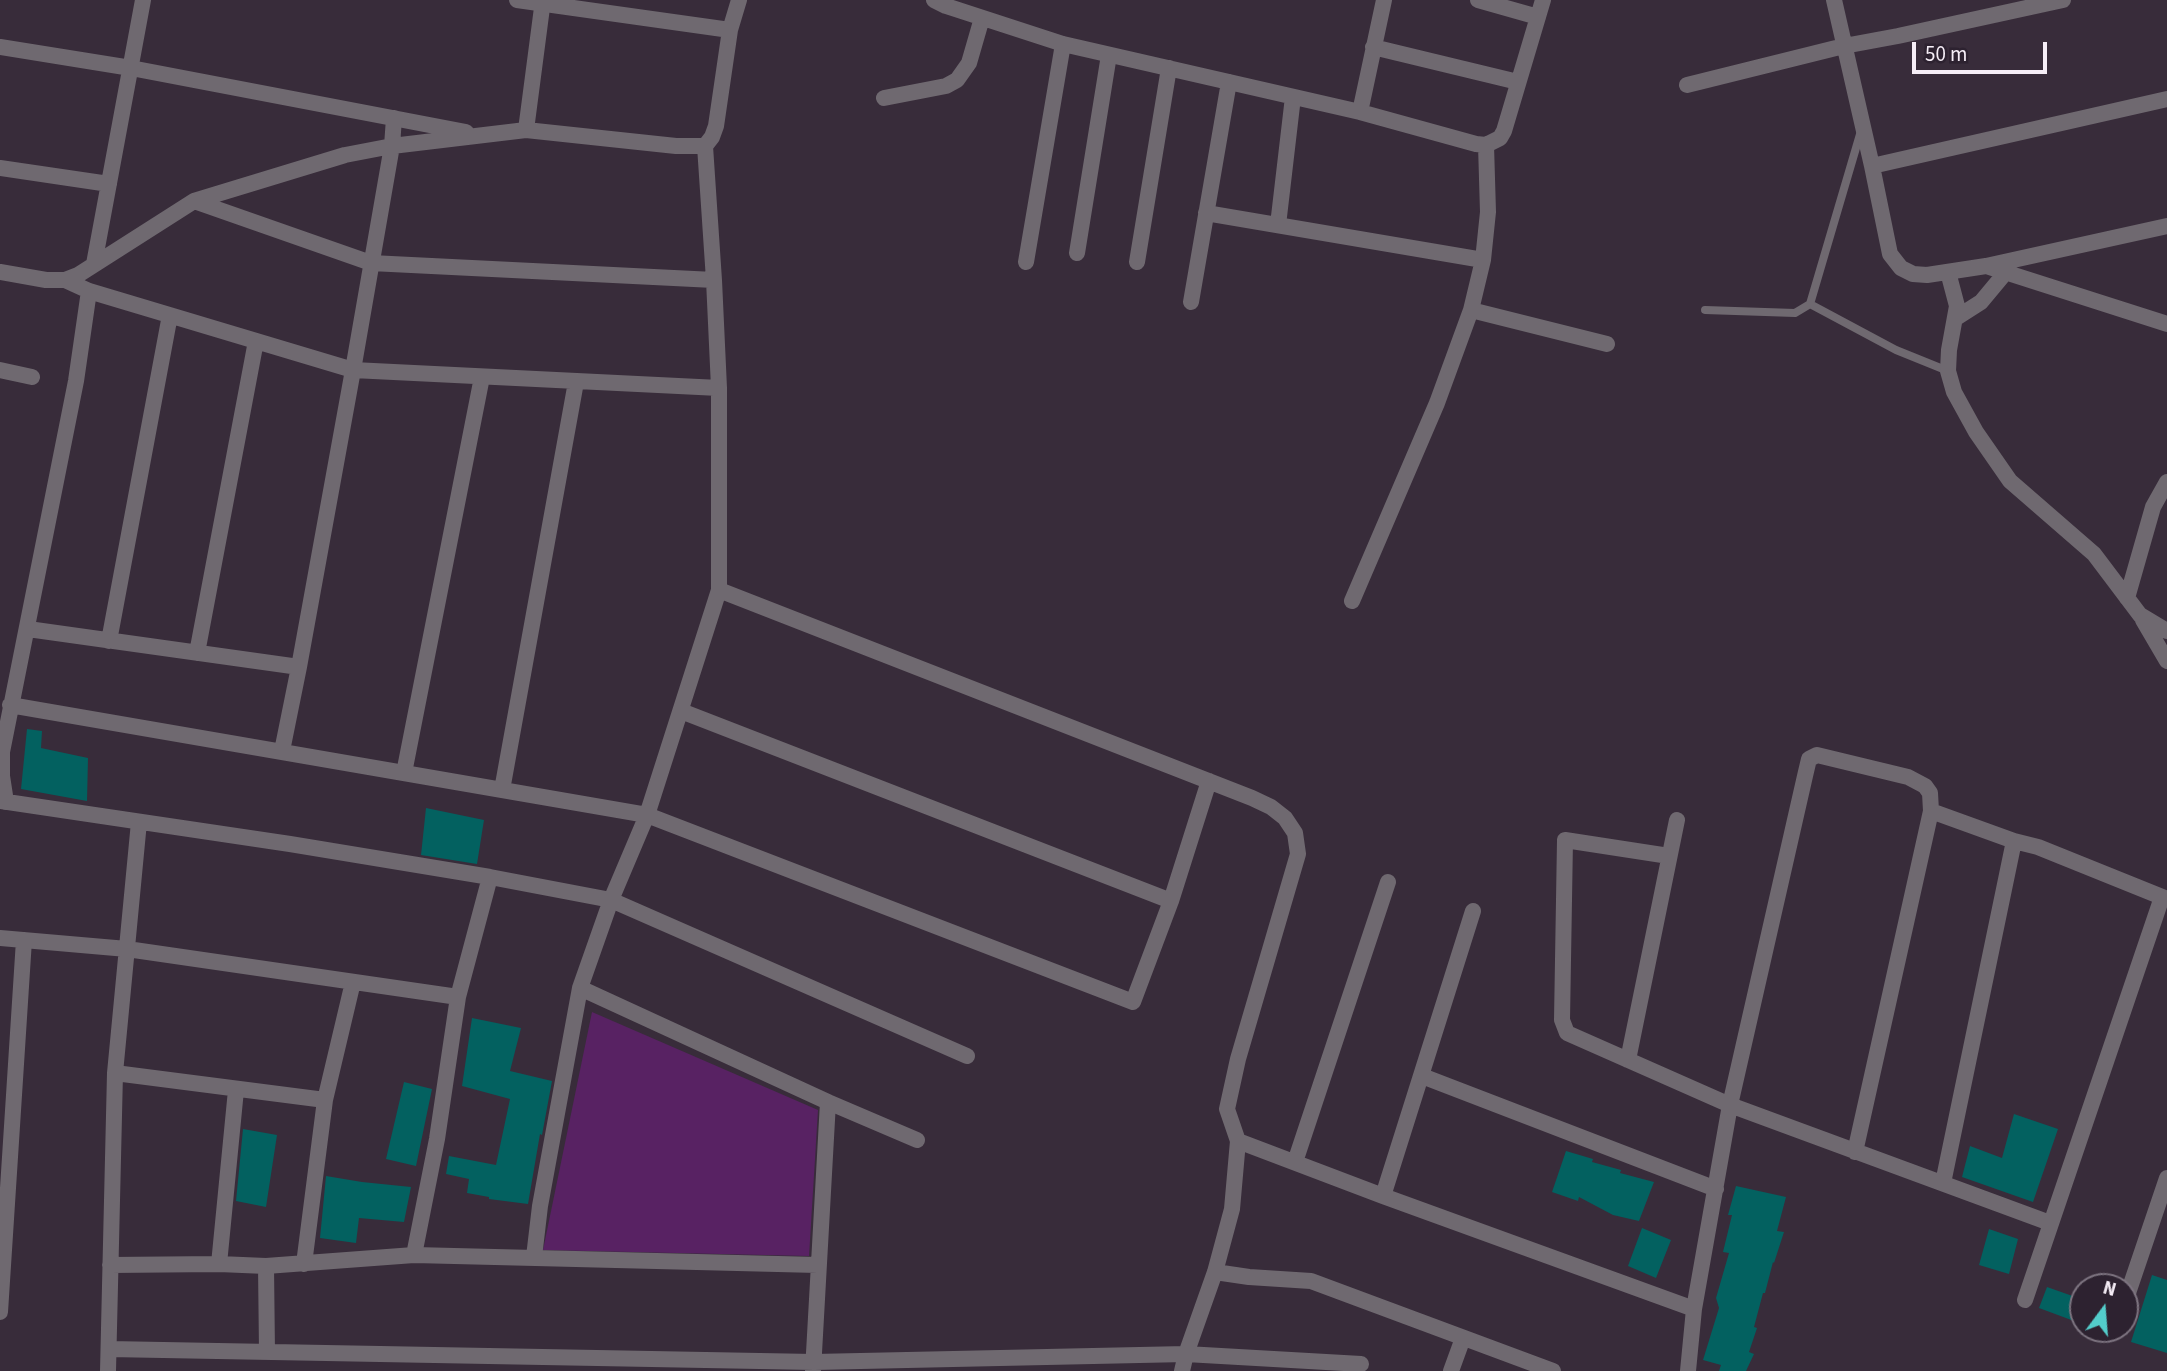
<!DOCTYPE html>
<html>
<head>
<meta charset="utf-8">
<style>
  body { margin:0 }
  #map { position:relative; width:2167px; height:1371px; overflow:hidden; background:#382c3a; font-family:"Source Sans 3",sans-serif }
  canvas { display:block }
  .north { position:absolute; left:2069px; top:1273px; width:70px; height:70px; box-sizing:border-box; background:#2d2230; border:2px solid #7d7480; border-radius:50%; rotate:16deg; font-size:19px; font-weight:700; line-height:28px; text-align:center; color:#f6eef7 }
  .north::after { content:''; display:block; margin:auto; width:24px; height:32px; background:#53cdcb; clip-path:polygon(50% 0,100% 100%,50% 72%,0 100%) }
  .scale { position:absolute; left:1912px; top:42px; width:135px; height:32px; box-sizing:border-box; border:4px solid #f6eef7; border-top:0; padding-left:9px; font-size:21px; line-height:24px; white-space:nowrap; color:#f6eef7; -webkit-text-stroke:5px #2d2230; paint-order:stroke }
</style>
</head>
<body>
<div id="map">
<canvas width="2167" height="1371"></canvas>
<div class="north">N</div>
<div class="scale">50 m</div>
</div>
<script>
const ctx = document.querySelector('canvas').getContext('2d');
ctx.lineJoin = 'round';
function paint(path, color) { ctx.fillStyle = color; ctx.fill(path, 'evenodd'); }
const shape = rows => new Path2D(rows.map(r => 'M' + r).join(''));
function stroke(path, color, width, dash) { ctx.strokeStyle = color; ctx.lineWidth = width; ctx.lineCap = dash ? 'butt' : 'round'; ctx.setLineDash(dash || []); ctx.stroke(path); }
paint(shape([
  [592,1012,818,1110,809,1256,543,1250]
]), '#582263');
paint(shape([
  [27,729,42,731,41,748,88,758,87,801,21,789],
  [426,808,484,820,477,864,421,855],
  [472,1018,521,1028,510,1071,552,1081,542,1135,540,1134,528,1204,489,1199,489,1197,467,1193,469,1179,446,1174,449,1156,496,1165,510,1099,462,1086],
  [404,1082,432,1089,416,1166,386,1159],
  [2014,1114,2058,1129,2033,1202,1962,1177,1970,1146,2002,1158],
  [243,1129,277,1135,266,1207,236,1201],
  [1566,1151,1593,1159,1592,1162,1621,1170,1620,1173,1654,1182,1639,1221,1613,1215,1579,1197,1578,1201,1552,1192],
  [326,1176,362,1182,411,1187,404,1222,359,1218,356,1243,320,1238],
  [1736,1186,1786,1197,1777,1231,1784,1232,1774,1263,1773,1262,1765,1293,1763,1293,1754,1327,1757,1328,1749,1352,1754,1354,1746,1371,1719,1371,1721,1365,1703,1360,1719,1308,1716,1298,1729,1253,1723,1252,1732,1215,1728,1215],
  [1642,1228,1671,1240,1656,1278,1628,1266],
  [1989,1229,2018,1239,2009,1274,1979,1265],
  [2152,1275,2167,1280,2167,1353,2131,1342],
  [2047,1287,2081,1299,2074,1321,2039,1308]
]), '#036160');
stroke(shape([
  [1810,304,1896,350,1948,371],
  [1705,310,1795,313,1810,304,1861,131]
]), '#6f6970', 8);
stroke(shape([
  [517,0,730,30],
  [934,0,946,6,1063,44,1360,112,1476,144,1486,145,1500,138,1504,131,1543,0],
  [1478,0,1538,17],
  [1834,0,1872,166],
  [0,47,131,68,466,132],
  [1373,47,1518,82],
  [1687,85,1844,46,1898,36,2063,0],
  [884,98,946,86,957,80,969,63,982,18],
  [2167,99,1872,166,1890,254,1901,268,1913,274,1927,275,1986,266,2167,226],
  [1360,112,1384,0],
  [526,130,543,0],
  [0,168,109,184],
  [194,201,371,263,714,280],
  [1206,213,1483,260],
  [1278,225,1293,97],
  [1077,253,1109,55],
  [1026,262,1063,44],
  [1137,262,1169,68],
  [94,264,143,0],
  [1989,267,2167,324],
  [0,272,46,280,65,280,78,275,194,201,345,155,392,146,526,130,676,146,705,146,712,137,716,126,730,30,739,0],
  [1948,272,1957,306,1949,350,1948,371,1954,392,1976,432,2010,481,2094,554,2140,615,2167,631],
  [65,280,89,291,353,370,719,388],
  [1191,302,1229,82],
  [1471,310,1607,344],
  [1956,318,1981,302,2006,272],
  [0,370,32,377],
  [719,590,1252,798,1271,807,1285,818,1295,833,1298,854,1238,1059,1227,1109,1238,1141,1232,1209,1215,1272,1186,1354,1182,1371],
  [2127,598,2153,507,2167,482],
  [1352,601,1437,403,1471,310,1483,260,1488,212,1486,145],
  [2143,620,2167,661],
  [28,629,299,667],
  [109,641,170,315],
  [197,653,256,341],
  [10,705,647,815,1133,1002,1171,901,1209,781],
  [681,711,1171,901],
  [282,751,299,667,353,370,392,146,394,118],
  [404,773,482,377],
  [502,790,576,382],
  [0,801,290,844,490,877,611,900,967,1056],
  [6,802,2,776,2,752,76,381,89,291],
  [1931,811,2014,841,2038,847,2167,899],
  [1669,856,1565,840,1562,1020,1567,1033,1730,1105,2050,1223],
  [0,938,127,949,458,997],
  [580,988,828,1102,917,1140],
  [1628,1060,1677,820],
  [115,1073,325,1100],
  [1422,1076,1716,1189],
  [1238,1141,1383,1196,1694,1309],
  [1295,1162,1388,882],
  [1943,1183,2014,841],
  [1383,1196,1473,911],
  [414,1255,437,1139,458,997,490,877],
  [534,1257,540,1206,580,988,611,900,647,815,719,590,719,388,714,280,705,146],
  [219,1264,236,1090],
  [304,1264,325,1100,353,982],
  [110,1265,219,1264,266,1266,414,1255,818,1265],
  [266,1266,267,1352],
  [1215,1272,1249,1277,1311,1281,1553,1371],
  [2025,1300,2162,897],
  [2125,1302,2167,1178],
  [0,1312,24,940],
  [2115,1331,2116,1329],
  [109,1349,814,1362,1186,1354,1361,1364],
  [108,1371,115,1073,139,822],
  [813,1371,828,1102],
  [1451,1371,1463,1338],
  [1688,1371,1694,1309,1730,1105,1805,776,1809,759,1817,755,1908,777,1925,786,1930,793,1931,811,1855,1152]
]), '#6f6970', 16);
</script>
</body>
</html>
